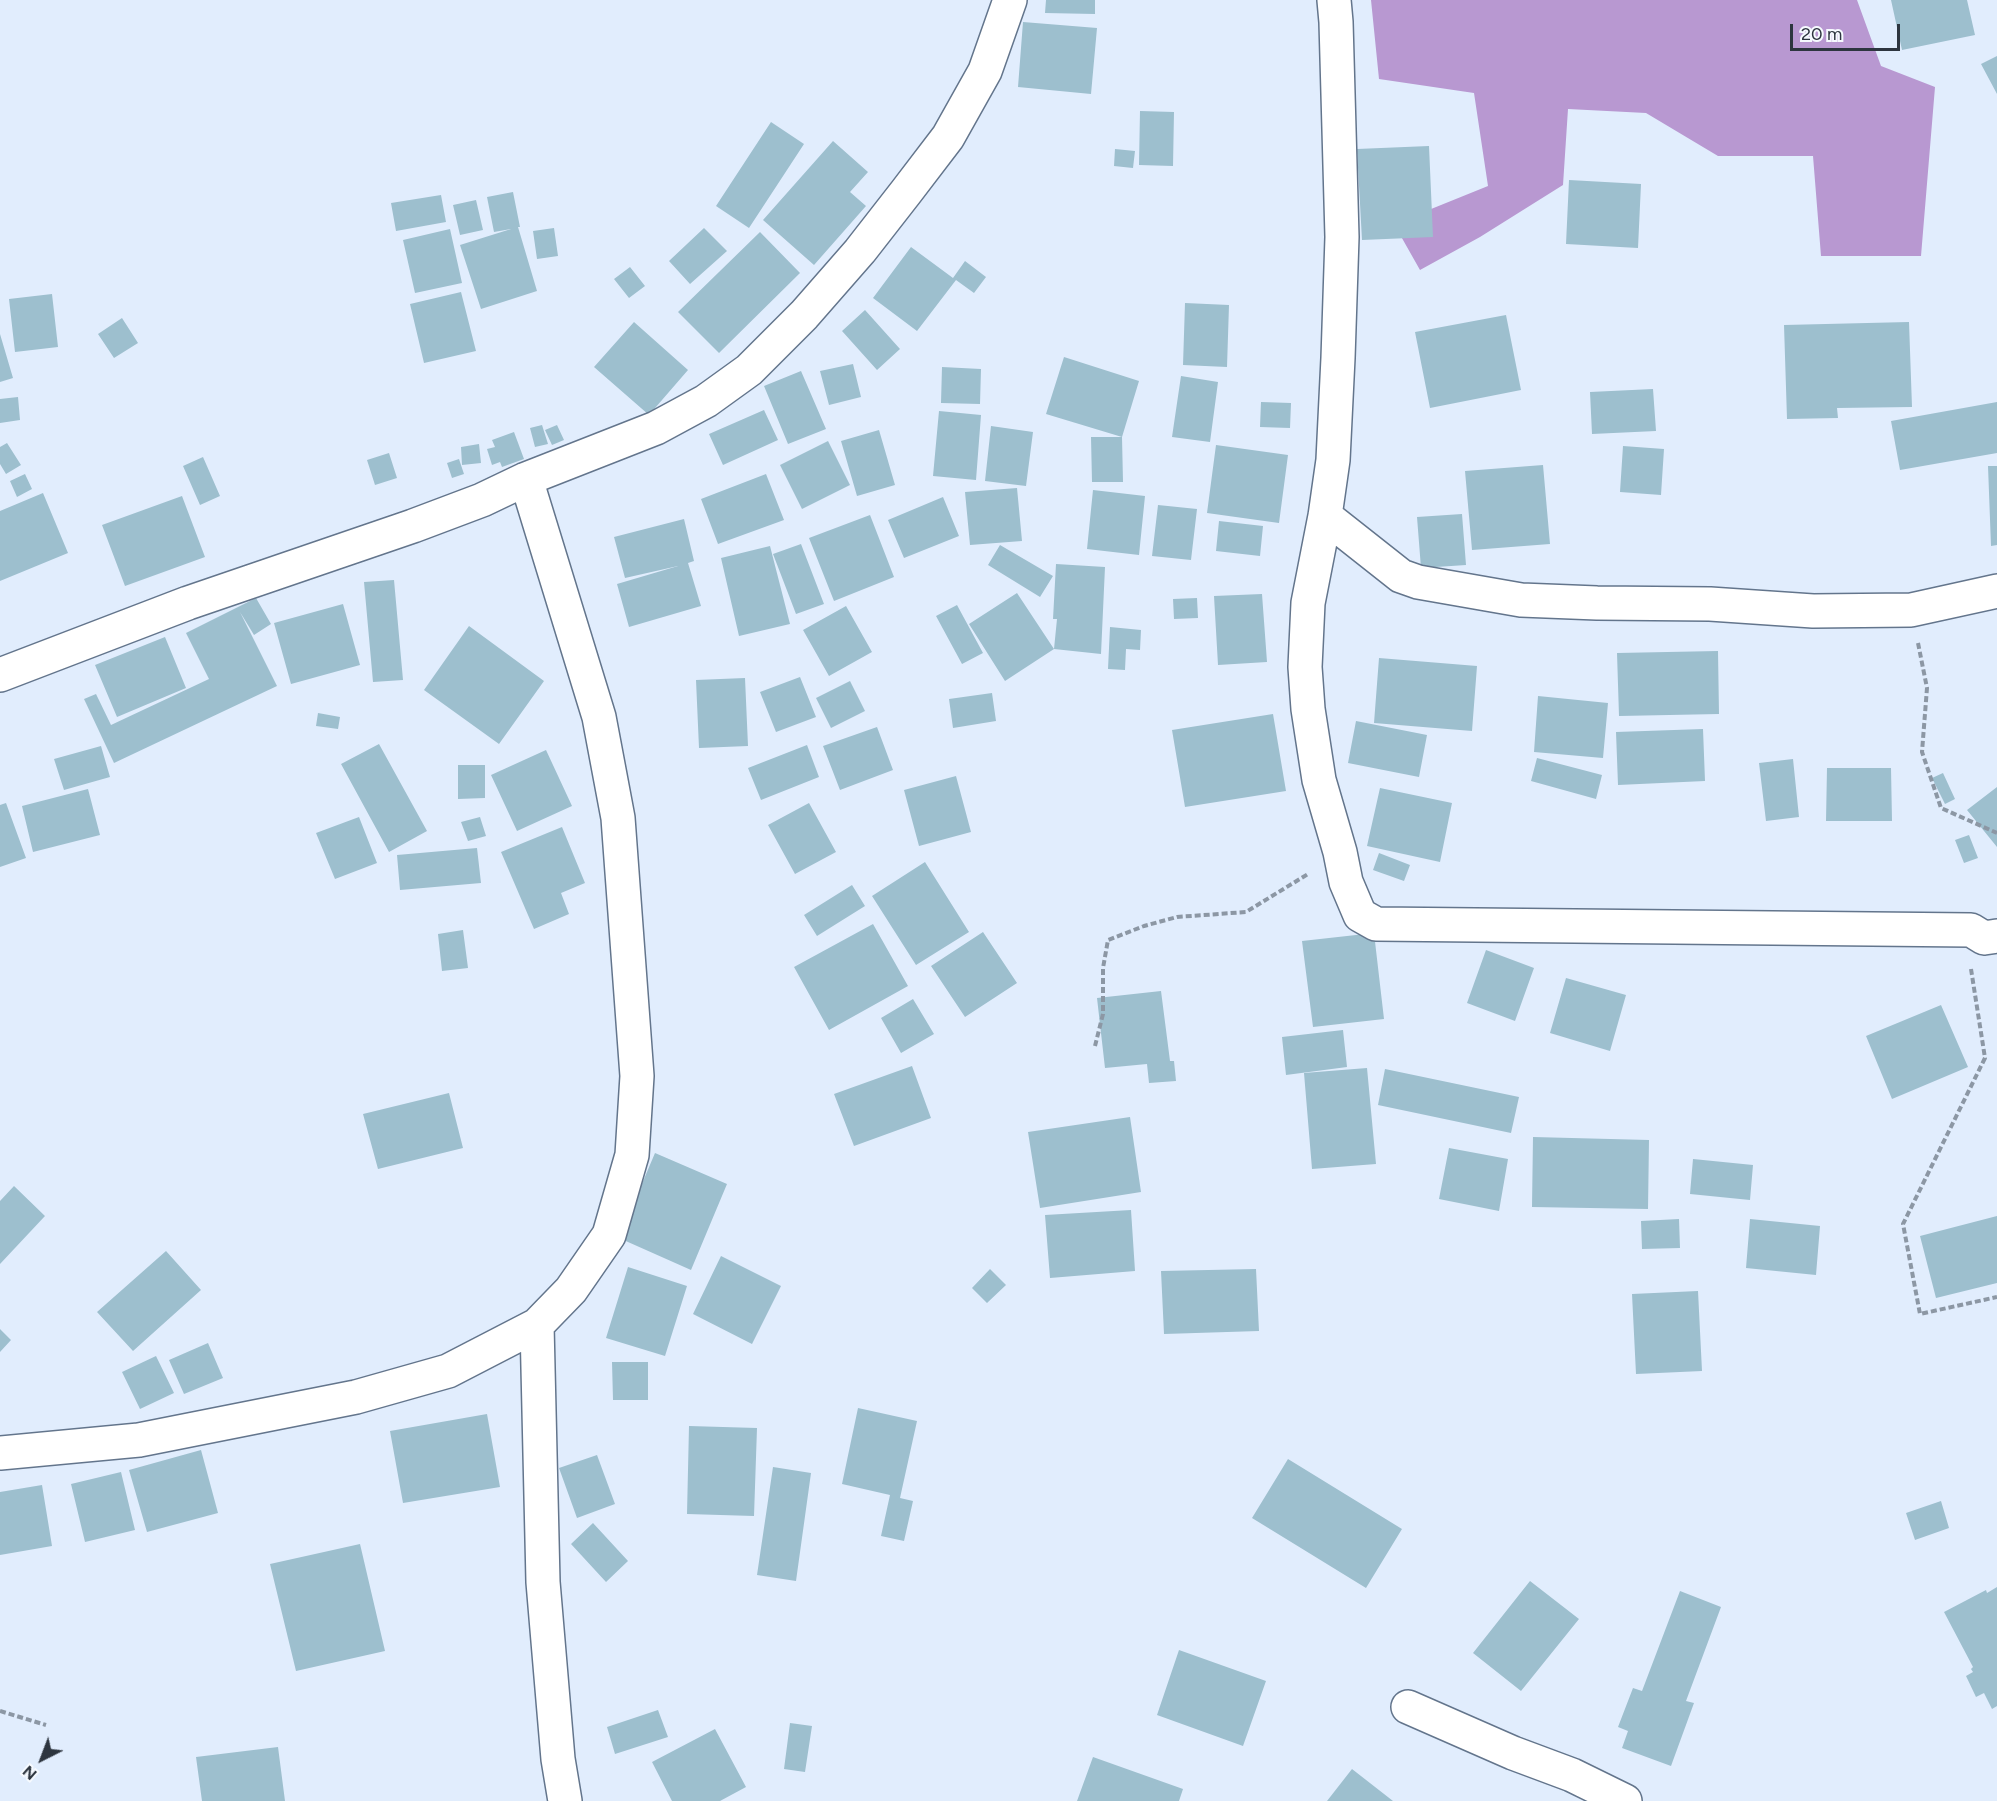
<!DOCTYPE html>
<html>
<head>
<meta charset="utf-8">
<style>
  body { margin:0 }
  #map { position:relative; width:1997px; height:1801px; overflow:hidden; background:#e1edfd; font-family:Figtree,sans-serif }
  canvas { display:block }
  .north { position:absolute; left:12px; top:1729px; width:60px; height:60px; -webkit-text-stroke:4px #f6faff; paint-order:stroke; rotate:222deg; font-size:16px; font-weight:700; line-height:24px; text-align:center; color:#2d353f }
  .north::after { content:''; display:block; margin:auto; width:21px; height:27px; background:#2d353f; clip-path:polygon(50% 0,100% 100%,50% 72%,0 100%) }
  .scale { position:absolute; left:1790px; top:24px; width:110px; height:27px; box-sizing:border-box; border:3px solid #2d353f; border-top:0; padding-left:8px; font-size:18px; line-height:21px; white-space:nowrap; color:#2d353f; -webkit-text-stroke:4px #f6faff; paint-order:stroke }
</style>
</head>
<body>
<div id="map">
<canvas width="1997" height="1801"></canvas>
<div class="north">N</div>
<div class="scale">20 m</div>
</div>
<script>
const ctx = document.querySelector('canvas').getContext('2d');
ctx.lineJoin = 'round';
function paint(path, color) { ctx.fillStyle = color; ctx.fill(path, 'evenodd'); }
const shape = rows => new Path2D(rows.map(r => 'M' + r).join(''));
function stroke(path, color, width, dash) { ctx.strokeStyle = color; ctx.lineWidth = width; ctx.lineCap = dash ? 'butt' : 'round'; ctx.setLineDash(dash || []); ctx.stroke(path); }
paint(shape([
  [1371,0,1857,0,1881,66,1935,87,1921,256,1821,256,1813,156,1718,156,1646,113,1568,109,1563,185,1480,237,1420,270,1394,224,1488,186,1474,93,1379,79]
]), '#b898d1');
paint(shape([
  [1046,0,1095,0,1095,14,1045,13],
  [1891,0,1967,0,1975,35,1902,50],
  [1023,22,1097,28,1091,94,1018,87],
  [1997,56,1997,94,1981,64],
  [1140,111,1174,112,1173,166,1139,165],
  [771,122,804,144,749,228,716,206],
  [833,141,868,172,850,192,866,206,814,265,763,220],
  [1429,146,1433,237,1362,240,1357,149],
  [1115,149,1135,151,1133,168,1114,166],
  [1569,180,1641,184,1638,248,1566,244],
  [513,192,520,227,518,227,537,291,481,309,460,245,511,229,494,232,487,197],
  [441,195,446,222,396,231,391,203],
  [476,200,483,230,460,235,453,205],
  [554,228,558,256,537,259,533,231],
  [704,228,727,251,690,284,669,261],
  [450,229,462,283,415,293,403,240],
  [760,232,800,273,719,353,678,312],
  [911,247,953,278,965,261,986,277,974,293,956,280,917,331,873,298],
  [630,267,645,286,629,298,614,279],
  [461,292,476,351,424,363,410,304],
  [52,294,58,347,15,352,9,299],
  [1185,303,1229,305,1227,367,1183,365],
  [865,310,900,349,877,370,842,331],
  [1506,315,1521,390,1430,408,1415,332],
  [122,318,138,343,114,358,98,334],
  [634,322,688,370,649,415,594,367],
  [1909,322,1912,407,1837,408,1838,418,1787,419,1784,325],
  [0,334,13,378,0,382],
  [1064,357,1139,381,1122,437,1046,414],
  [853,364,861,397,829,405,820,371],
  [942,367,981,369,980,404,941,403],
  [801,371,826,429,788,444,764,386],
  [1181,376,1218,382,1210,442,1172,437],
  [1653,389,1656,431,1592,434,1590,392],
  [18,397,20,420,0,423,0,399],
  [1261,402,1291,403,1290,428,1260,427],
  [1997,402,1997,453,1900,470,1891,421],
  [764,410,778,440,723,465,709,434],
  [939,411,981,415,976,480,933,476],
  [542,425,548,444,535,447,530,428],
  [557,425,564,440,552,445,545,430],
  [991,426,1033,432,1026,486,985,481],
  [879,430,895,485,857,496,841,441],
  [514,432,524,459,502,467,500,462,492,465,487,449,495,447,492,440],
  [1091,437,1122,437,1123,482,1092,482],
  [828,441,850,485,802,509,780,465],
  [7,443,21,465,6,474,0,464,0,447],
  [479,444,481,463,462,465,461,447],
  [1216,445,1288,455,1279,523,1207,513],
  [1623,446,1664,449,1661,495,1620,492],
  [389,453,397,478,375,485,367,460],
  [203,457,220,496,200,505,183,466],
  [459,459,464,474,452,478,447,463],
  [1543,465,1550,544,1472,550,1465,471],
  [1988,466,1997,466,1997,545,1991,546],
  [25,474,32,489,17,497,10,481],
  [766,474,784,520,718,544,701,499],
  [1017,488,1022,541,970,545,965,492],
  [1093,490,1145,496,1139,555,1087,549],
  [43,493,68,553,0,581,0,511],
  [182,496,205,557,125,586,102,525],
  [943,497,959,536,904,558,888,520],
  [1158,505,1197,509,1191,560,1152,556],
  [1462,514,1466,565,1421,568,1417,517],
  [870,515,894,577,834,601,809,538],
  [684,519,694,561,688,563,701,606,629,627,617,584,678,566,625,578,614,537],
  [1219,521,1263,526,1260,556,1216,551],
  [801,544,824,604,796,614,773,554],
  [1000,545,1053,576,1040,597,988,565],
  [770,546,790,624,739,636,721,558],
  [1056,564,1105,567,1101,654,1054,649,1057,619,1053,619],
  [394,580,403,680,373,682,364,582],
  [1017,593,1054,649,1005,681,969,624],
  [1262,594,1267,662,1218,665,1214,596],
  [256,598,271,624,254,635,240,612,277,686,114,763,84,699,96,694,111,725,209,679,186,633],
  [1197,598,1198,618,1174,619,1173,599],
  [343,604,360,665,291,684,274,623],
  [957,605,983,653,962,664,936,616],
  [846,606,872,652,829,676,803,630],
  [469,626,544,681,499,744,424,690],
  [1110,627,1141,630,1140,650,1126,649,1125,670,1108,669],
  [165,637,186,688,117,717,95,665],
  [1718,651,1719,714,1619,716,1617,653],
  [1379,658,1477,666,1472,731,1374,723],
  [800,677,816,717,776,732,760,692],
  [745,678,748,746,699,748,696,680],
  [850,681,865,711,831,728,816,698],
  [992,693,996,721,953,728,949,699],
  [1538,696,1608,703,1603,758,1534,752],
  [318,713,340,717,338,729,316,726],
  [1273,714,1286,791,1185,807,1172,730],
  [1356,721,1427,735,1419,777,1348,763],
  [877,727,893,770,840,790,823,746],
  [1703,729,1705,781,1618,785,1616,732],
  [379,744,427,831,389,852,341,764],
  [807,745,819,777,761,800,748,768],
  [101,746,110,777,64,790,54,759],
  [546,750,572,806,517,831,491,775],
  [1537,758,1602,775,1596,799,1531,781],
  [1793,759,1799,817,1766,821,1759,763],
  [458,765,485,765,485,798,458,799],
  [1827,768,1891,768,1892,821,1826,821],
  [1943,773,1955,799,1945,804,1932,778],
  [956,776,971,832,919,846,904,790],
  [1997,787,1997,847,1967,810],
  [1380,788,1452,803,1440,862,1367,846],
  [88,789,100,835,33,852,22,806],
  [6,803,26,858,0,867,0,805],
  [809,803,836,852,795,874,768,825],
  [359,817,377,863,335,879,316,833],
  [480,817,486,836,468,841,461,822],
  [562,827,585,883,561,893,569,914,534,929,501,852],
  [1969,835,1978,858,1964,863,1955,840],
  [477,848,481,883,400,890,397,855],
  [1379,853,1410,865,1404,881,1373,870],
  [925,862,969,932,916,965,872,896],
  [852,885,865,906,817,936,804,915],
  [873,924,908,986,829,1030,794,967],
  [463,930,468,968,442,971,438,934],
  [983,932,1017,983,965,1017,931,966],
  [1374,933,1384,1019,1313,1027,1302,941],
  [1486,950,1534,968,1515,1021,1467,1003],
  [1566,978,1626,995,1610,1051,1550,1033],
  [1161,991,1170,1061,1174,1061,1176,1081,1149,1083,1147,1064,1105,1068,1097,998],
  [913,999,934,1034,901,1053,881,1018],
  [1941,1005,1968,1067,1892,1099,1866,1036],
  [1343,1030,1347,1067,1286,1075,1282,1037],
  [912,1066,931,1118,854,1146,834,1094],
  [1367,1068,1376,1164,1312,1169,1304,1073],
  [1385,1069,1519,1097,1511,1133,1378,1105],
  [449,1093,463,1148,378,1169,363,1114],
  [1130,1117,1141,1192,1040,1208,1028,1132],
  [1533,1137,1649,1140,1648,1209,1532,1207],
  [1449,1148,1508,1159,1499,1211,1439,1199],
  [655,1153,727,1184,691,1270,619,1238],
  [1693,1159,1753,1165,1750,1200,1690,1194],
  [14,1186,45,1216,0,1264,0,1201],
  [1131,1210,1135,1271,1050,1278,1045,1215],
  [1997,1216,1997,1283,1936,1298,1920,1236],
  [1679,1219,1680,1248,1642,1249,1641,1221],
  [1750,1219,1820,1226,1816,1275,1746,1268],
  [166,1251,201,1290,133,1351,97,1312],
  [721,1256,781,1286,752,1344,693,1314],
  [628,1267,687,1286,665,1356,606,1338],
  [990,1269,1006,1285,987,1303,972,1288],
  [1256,1269,1259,1331,1164,1334,1161,1271],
  [1698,1291,1702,1371,1636,1374,1632,1294],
  [0,1329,11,1340,0,1352],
  [208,1343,223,1378,184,1394,169,1360],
  [156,1356,174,1393,140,1409,122,1372],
  [612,1362,648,1362,648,1400,613,1400],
  [858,1408,917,1421,900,1498,913,1501,904,1541,881,1536,890,1495,842,1484],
  [487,1414,500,1487,403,1503,390,1431],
  [689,1426,757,1428,754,1516,687,1514],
  [201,1450,218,1513,147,1532,129,1470],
  [597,1455,615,1504,577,1518,559,1468],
  [1288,1459,1402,1529,1366,1588,1252,1518],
  [773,1467,811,1473,796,1581,757,1575],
  [121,1472,135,1530,85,1542,71,1484],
  [42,1485,52,1546,0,1555,0,1492],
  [1941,1501,1949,1528,1915,1540,1906,1513],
  [593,1523,628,1561,606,1582,571,1544],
  [360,1544,385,1651,296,1671,270,1564],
  [1530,1581,1579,1619,1521,1691,1473,1653],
  [1997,1587,1997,1706,1992,1709,1984,1693,1976,1697,1966,1676,1973,1672,1971,1669,1973,1667,1944,1612,1986,1590,1987,1593],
  [1680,1591,1721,1607,1686,1701,1694,1703,1671,1766,1622,1748,1628,1731,1618,1727,1633,1688,1642,1691],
  [1179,1650,1266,1681,1243,1746,1157,1715],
  [658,1710,668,1737,615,1754,607,1727],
  [790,1723,812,1726,805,1772,784,1769],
  [715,1729,746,1787,720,1801,672,1801,652,1762],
  [278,1747,285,1801,202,1801,196,1757],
  [1093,1757,1183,1789,1179,1801,1077,1801],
  [1352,1769,1393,1801,1327,1801]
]), '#9dbfce');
const minor = shape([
  [1334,0,1336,22,1342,237,1338,358,1333,460,1325,516,1308,603,1305,667,1308,709,1319,780,1340,852,1346,882,1360,915,1376,924,1971,930,1984,938,1997,936],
  [1325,516,1401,576,1418,582,1521,600,1597,603,1710,604,1813,611,1911,610,1997,591],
  [0,675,188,603,413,526,482,500,526,479,656,428,706,401,749,370,804,315,860,251,906,192,948,137,985,71,1010,0],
  [537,1325,543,1582,558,1759,565,1801],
  [0,1453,139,1440,356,1397,448,1371,537,1325,571,1290,609,1235,632,1155,637,1076,618,818,599,717,526,479],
  [1408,1707,1513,1753,1572,1775,1625,1801]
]);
stroke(minor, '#63758c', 36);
stroke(shape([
  [1918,643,1927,688,1922,752,1941,808,1997,833],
  [1971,969,1985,1058,1903,1224,1920,1314,1997,1297],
  [1095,1046,1103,1014,1103,968,1108,940,1144,926,1177,917,1246,912,1308,874],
  [0,1711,46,1725]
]), '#8c97a4', 4, [6, 3]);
stroke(minor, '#fff', 33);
</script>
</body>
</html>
